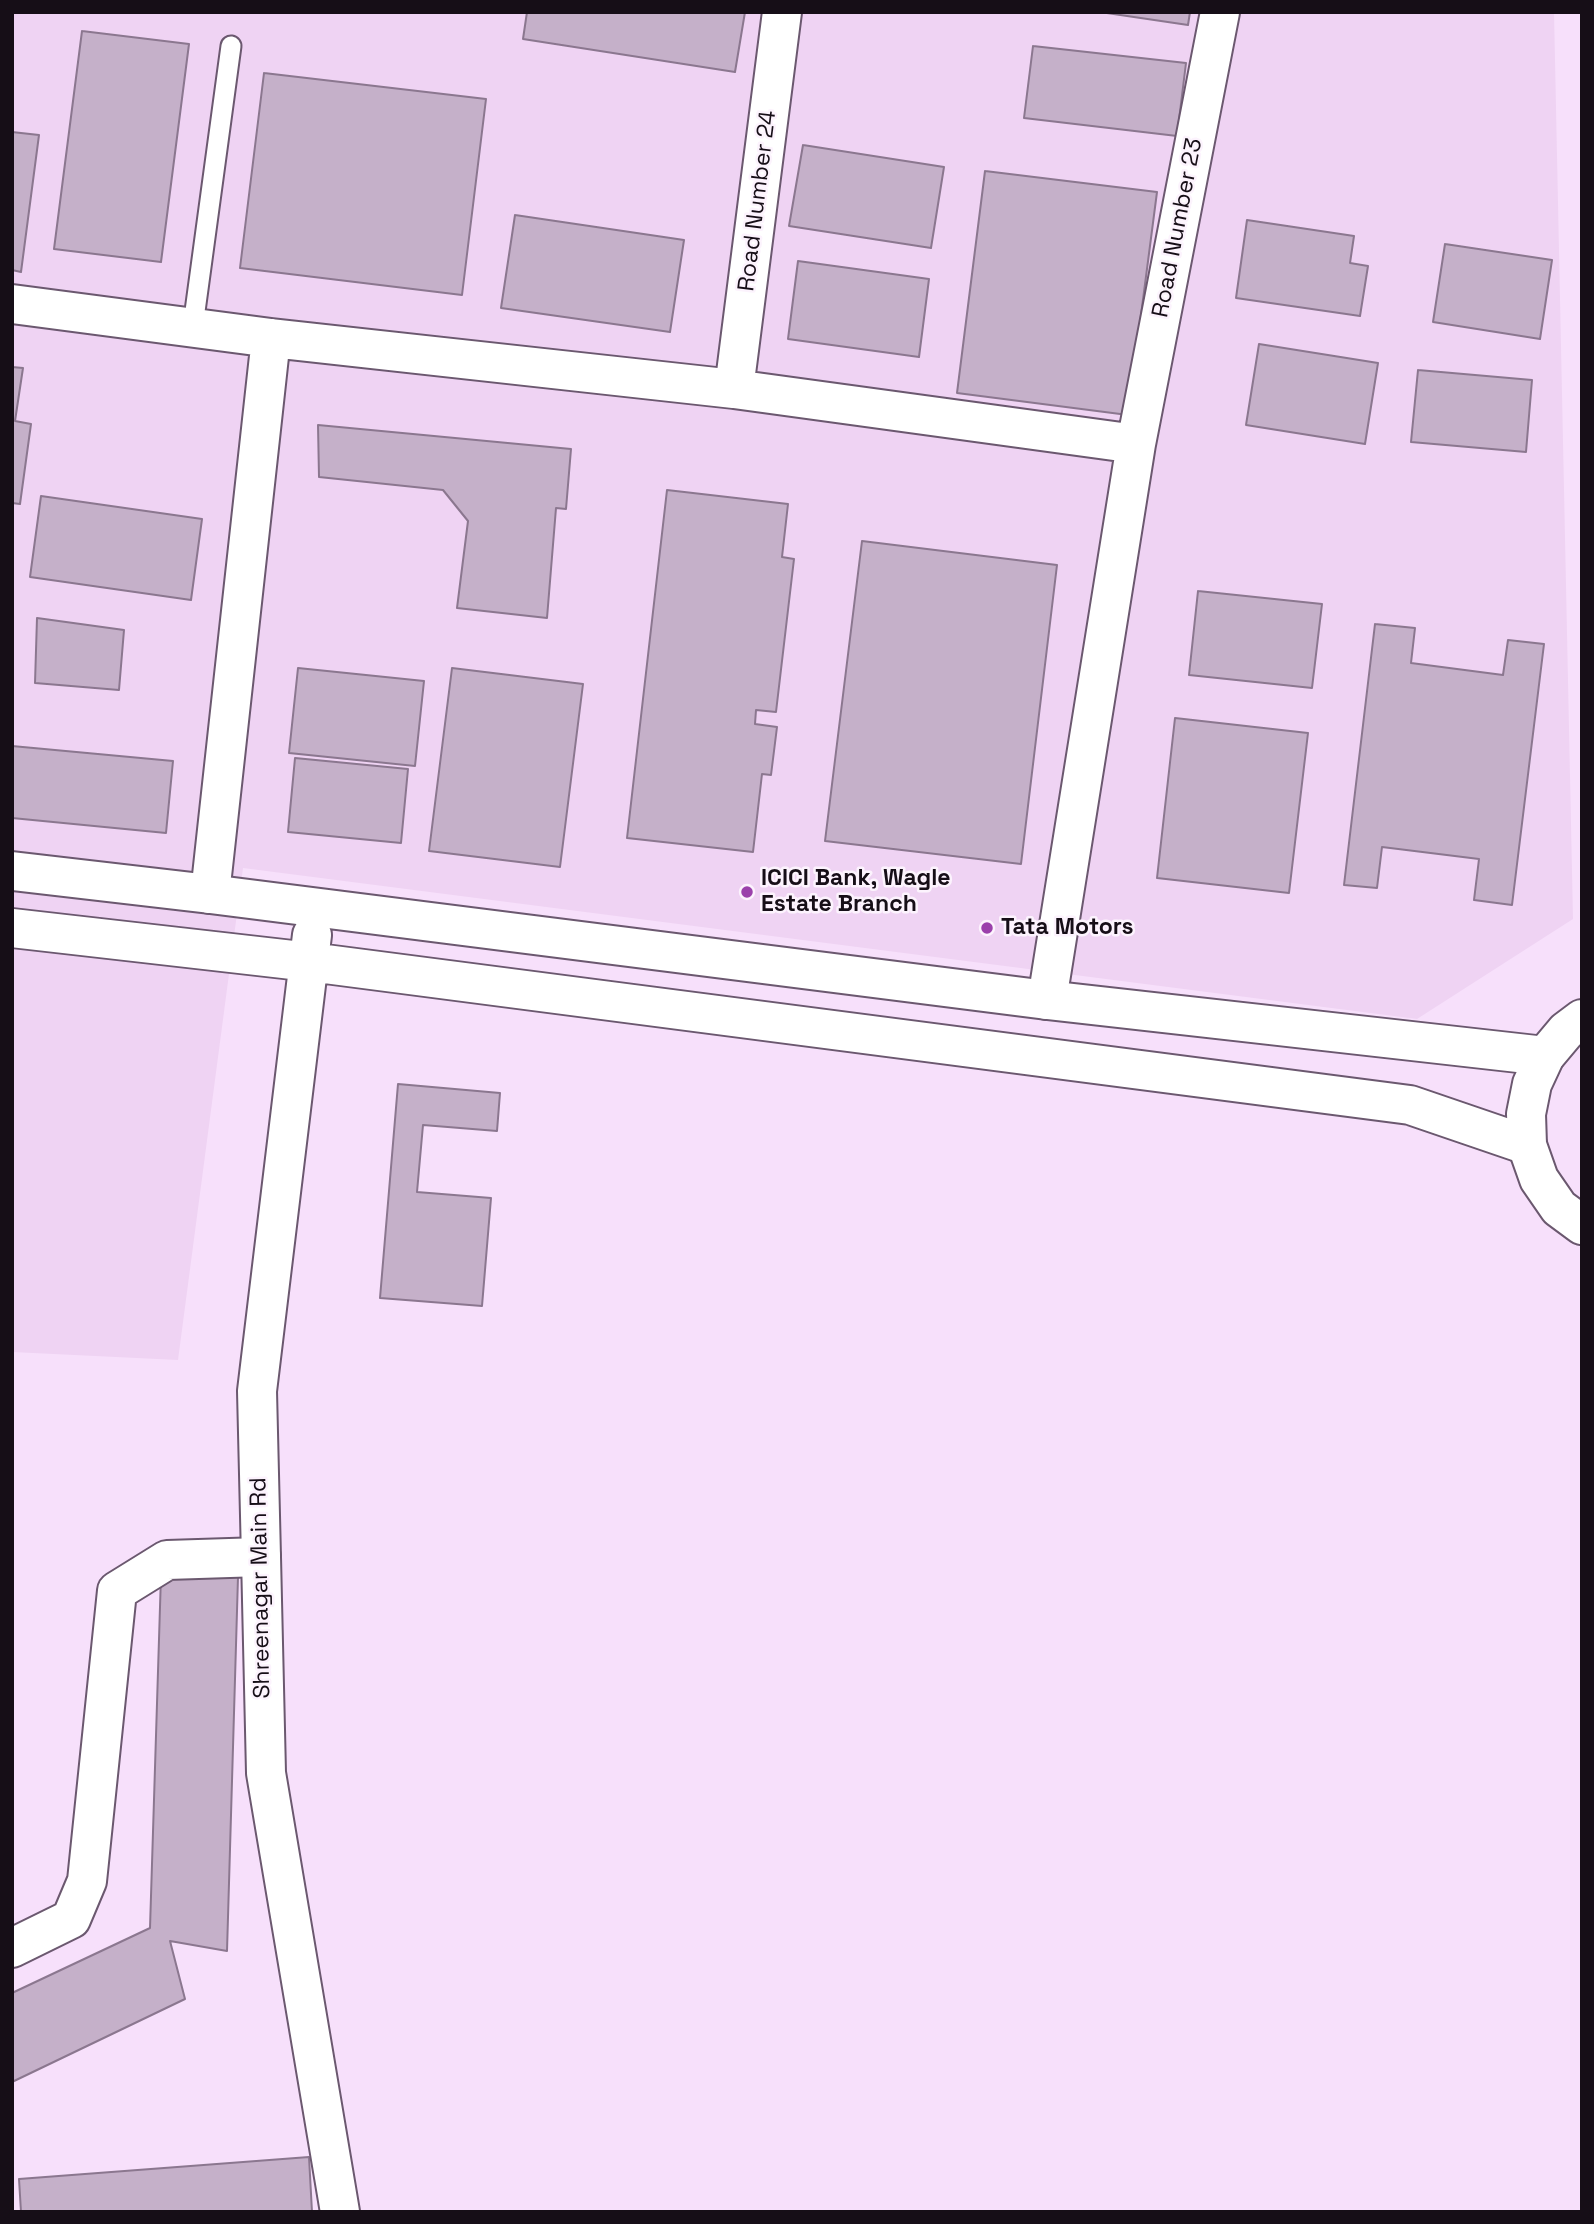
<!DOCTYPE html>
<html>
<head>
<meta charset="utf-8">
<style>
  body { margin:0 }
  #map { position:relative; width:1594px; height:2224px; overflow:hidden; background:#f7e0fb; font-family:"Space Grotesk",sans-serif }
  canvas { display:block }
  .frame { position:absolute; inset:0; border:14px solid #160e17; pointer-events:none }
</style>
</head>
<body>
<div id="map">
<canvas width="1594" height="2224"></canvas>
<div class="frame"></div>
</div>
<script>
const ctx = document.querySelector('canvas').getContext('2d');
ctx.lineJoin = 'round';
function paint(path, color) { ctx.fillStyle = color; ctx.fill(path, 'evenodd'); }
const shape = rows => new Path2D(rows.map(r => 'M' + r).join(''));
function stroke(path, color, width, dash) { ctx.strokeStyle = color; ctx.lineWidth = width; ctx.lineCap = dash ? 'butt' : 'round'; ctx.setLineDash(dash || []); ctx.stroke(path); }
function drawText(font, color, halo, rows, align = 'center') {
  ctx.font = font + ' "Space Grotesk",sans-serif'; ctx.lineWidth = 5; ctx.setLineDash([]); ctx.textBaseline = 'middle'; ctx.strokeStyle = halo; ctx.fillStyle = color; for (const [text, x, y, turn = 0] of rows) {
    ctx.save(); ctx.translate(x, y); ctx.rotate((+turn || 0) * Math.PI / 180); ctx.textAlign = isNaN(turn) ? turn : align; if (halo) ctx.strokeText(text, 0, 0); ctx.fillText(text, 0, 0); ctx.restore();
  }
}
paint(shape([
  [12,12,1554,12,1573,919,1417,1019,243,868,178,1360,12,1352]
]), '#efd3f3');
const building = shape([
  [527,12,745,12,735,72,523,39,527,12],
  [1100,12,1190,12,1188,25,1100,12],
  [82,31,189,44,161,262,54,249,82,31],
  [1033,46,1186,63,1177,136,1024,118,1033,46],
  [264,73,486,99,462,295,240,268,264,73],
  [12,132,39,135,21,272,12,270,12,132],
  [803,145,944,167,931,248,789,226,803,145],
  [985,171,1157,192,1128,415,957,393,985,171],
  [515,215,684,240,670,332,501,308,515,215],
  [1247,220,1354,236,1350,263,1368,266,1360,316,1236,298,1247,220],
  [1445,244,1552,260,1540,339,1433,322,1445,244],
  [798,261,929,279,919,357,788,339,798,261],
  [1259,344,1378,363,1365,444,1246,425,1259,344],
  [12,367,23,368,15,421,31,424,20,504,12,503,12,367],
  [1418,370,1532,380,1526,452,1411,442,1418,370],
  [318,425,571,449,566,509,556,508,547,618,457,608,468,521,443,490,319,477,318,425],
  [667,490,788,504,782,557,794,559,776,712,756,710,755,724,777,727,771,775,762,774,753,852,627,838,667,490],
  [41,496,202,519,191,600,30,577,41,496],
  [862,541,1057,565,1021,864,825,841,862,541],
  [1198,591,1322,604,1312,688,1189,675,1198,591],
  [37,618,124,630,119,690,35,683,37,618],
  [1375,624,1415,628,1411,663,1503,675,1508,640,1544,644,1512,905,1474,900,1479,859,1382,847,1377,888,1344,885,1375,624],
  [298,668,424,681,415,766,289,753,298,668],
  [452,668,583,684,560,867,429,851,452,668],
  [1175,718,1308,733,1289,893,1157,878,1175,718],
  [12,746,173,761,166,833,12,818,12,746],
  [295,758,408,769,401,843,288,832,295,758],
  [398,1084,500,1093,497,1131,423,1125,417,1192,491,1198,482,1306,380,1298,398,1084],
  [161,1575,238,1577,227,1951,170,1941,185,1999,12,2082,12,1993,150,1928,161,1575],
  [309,2157,312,2212,21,2212,19,2179,309,2157]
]);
paint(building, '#c5b0c9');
stroke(building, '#8b778f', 2);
const service = shape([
  [193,326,231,46]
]);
const minor = shape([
  [12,304,271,338,734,389,1136,444],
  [734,389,782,12],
  [210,894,271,338],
  [1047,1000,1136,444,1220,12],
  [12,1948,71,1919,87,1881,117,1591,167,1560,261,1557]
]);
const tertiary = shape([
  [12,871,210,894,1047,1000,1545,1056],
  [12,928,310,962,1410,1105,1527,1145],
  [312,935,257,1391,261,1557,266,1773,340,2212]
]);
const secondary = shape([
  [1582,1019,1566,1031,1545,1056,1532,1084,1526,1114,1527,1145,1539,1179,1559,1208,1582,1225]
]);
stroke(service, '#6b586f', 23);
stroke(minor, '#6b586f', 42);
stroke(tertiary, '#6b586f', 42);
stroke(secondary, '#6b586f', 42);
stroke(service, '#fff', 19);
stroke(minor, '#fff', 38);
stroke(tertiary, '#fff', 38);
stroke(secondary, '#fff', 38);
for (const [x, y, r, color] of [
  [747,892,7,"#9b40ab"],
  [987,928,7,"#9b40ab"]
]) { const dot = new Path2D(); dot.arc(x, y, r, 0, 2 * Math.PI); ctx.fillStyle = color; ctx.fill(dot); stroke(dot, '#fcf3fd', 2.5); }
drawText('23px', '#160e17', '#fcf3fd', [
  ["Road Number 24",758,201,-83],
  ["Road Number 23",1178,228,-79],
  ["Shreenagar Main Rd",261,1588,-91]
]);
drawText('bold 23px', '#160e17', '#fcf3fd', [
  ["ICICI Bank, Wagle",761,879],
  ["Estate Branch",761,905],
  ["Tata Motors",1001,928]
], 'left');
</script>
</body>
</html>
